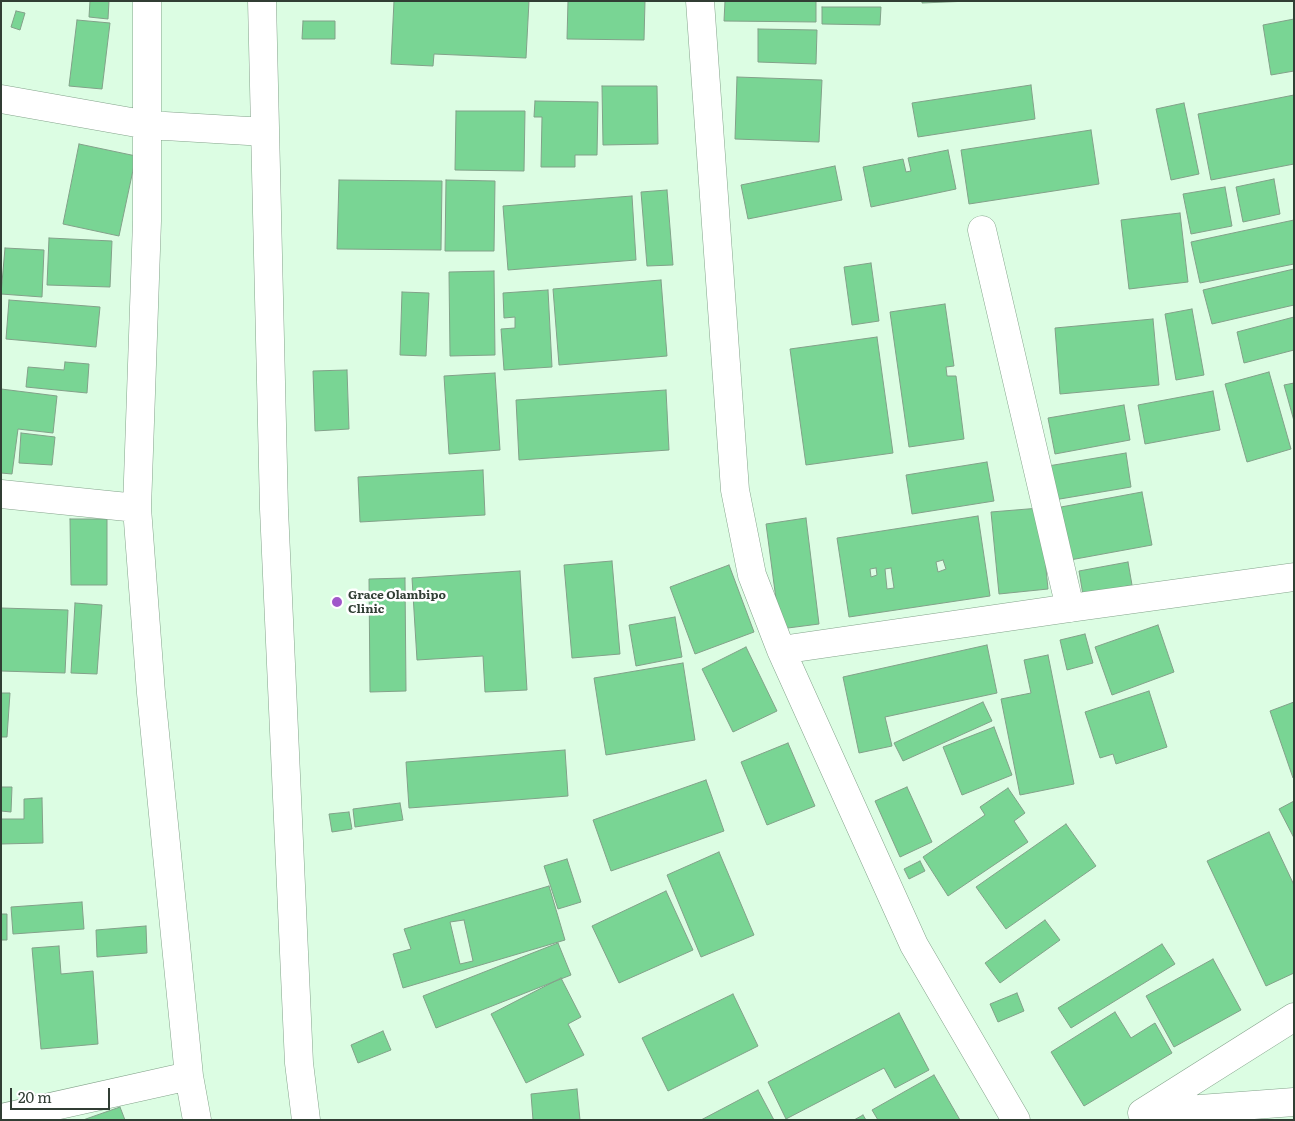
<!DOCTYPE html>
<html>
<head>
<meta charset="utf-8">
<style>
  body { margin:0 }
  #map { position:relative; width:1295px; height:1121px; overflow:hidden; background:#dcfde3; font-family:Literata,serif }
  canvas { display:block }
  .frame { position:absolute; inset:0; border:2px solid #313e34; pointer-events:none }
  .scale { position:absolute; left:10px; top:1088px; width:100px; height:22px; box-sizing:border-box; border:2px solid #313e34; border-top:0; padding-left:6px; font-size:15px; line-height:18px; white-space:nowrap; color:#313e34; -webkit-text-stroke:4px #fff; paint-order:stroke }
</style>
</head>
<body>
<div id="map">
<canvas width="1295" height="1121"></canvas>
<div class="frame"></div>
<div class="scale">20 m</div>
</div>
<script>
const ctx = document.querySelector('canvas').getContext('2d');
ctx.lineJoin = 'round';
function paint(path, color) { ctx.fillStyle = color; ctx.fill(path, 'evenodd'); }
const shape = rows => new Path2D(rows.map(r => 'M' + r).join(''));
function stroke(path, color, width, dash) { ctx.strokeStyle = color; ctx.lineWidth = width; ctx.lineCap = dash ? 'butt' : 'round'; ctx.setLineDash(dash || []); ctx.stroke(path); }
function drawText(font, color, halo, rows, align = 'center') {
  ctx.font = font + ' Literata,serif'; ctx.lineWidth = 5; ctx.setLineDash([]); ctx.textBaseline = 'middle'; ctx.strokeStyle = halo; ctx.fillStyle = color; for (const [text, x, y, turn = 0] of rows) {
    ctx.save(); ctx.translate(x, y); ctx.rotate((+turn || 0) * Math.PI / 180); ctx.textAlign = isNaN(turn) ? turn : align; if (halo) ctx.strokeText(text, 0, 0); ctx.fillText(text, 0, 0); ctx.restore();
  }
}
const building = shape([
  [90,1,109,1,108,19,89,17,90,1],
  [394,1,529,1,526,58,434,54,433,66,391,64,394,1],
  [568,1,645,1,644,40,567,39,568,1],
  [725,1,816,1,816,22,724,21,725,1],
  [922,1,970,1,922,3,922,1],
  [822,7,881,7,880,25,822,24,822,7],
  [16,11,25,13,20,30,11,27,16,11],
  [1294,19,1294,71,1271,75,1263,25,1294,19],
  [77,20,110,23,102,89,69,86,77,20],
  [303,21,335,21,335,39,302,39,303,21],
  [758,29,817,30,816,64,758,62,758,29],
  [737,77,822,80,819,142,735,139,737,77],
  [1031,85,1035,119,918,137,912,103,1031,85],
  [602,86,657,86,658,144,603,145,602,86],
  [1294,95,1294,164,1211,180,1198,114,1294,95],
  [535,101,598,102,597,155,575,155,575,167,541,167,542,117,534,117,535,101],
  [1184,103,1199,174,1171,180,1156,109,1184,103],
  [456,111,525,111,524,171,455,170,456,111],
  [1091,130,1099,184,969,204,961,150,1091,130],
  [79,144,136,156,119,236,63,224,79,144],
  [948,150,956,189,871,207,863,167,903,159,906,172,911,171,908,158,948,150],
  [835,166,842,200,748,219,741,185,835,166],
  [1274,179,1280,214,1243,222,1236,187,1274,179],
  [339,180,442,181,441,250,337,249,339,180],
  [446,180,495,181,494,251,445,251,446,180],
  [1225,187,1232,226,1191,234,1183,194,1225,187],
  [667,190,673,265,647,266,641,192,667,190],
  [632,196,636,260,508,270,503,206,632,196],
  [1180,213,1188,282,1129,289,1121,220,1180,213],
  [1294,220,1294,264,1200,283,1191,242,1294,220],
  [49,238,112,241,110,287,47,285,49,238],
  [5,248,44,250,42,297,1,294,5,248],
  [871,263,879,321,852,325,844,267,871,263],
  [1294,269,1294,305,1212,324,1203,290,1294,269],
  [494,271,495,355,450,356,449,272,494,271],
  [661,280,667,356,559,365,553,289,661,280],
  [548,290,552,367,504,370,501,329,515,328,515,317,504,318,503,293,548,290],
  [402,292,429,293,426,356,400,355,402,292],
  [9,300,100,307,96,347,6,339,9,300],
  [945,304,954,366,946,367,947,376,956,376,964,439,909,447,890,312,945,304],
  [1192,309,1204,375,1176,380,1165,314,1192,309],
  [1294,317,1294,350,1244,363,1237,332,1294,317],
  [1153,319,1159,385,1060,394,1055,328,1153,319],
  [877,337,893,453,806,465,790,349,877,337],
  [65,362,89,364,87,393,26,387,28,367,64,370,65,362],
  [347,370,349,429,315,431,313,371,347,370],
  [1269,372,1291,449,1247,462,1225,384,1269,372],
  [495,373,500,450,449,454,444,376,495,373],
  [1294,383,1294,421,1284,385,1294,383],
  [1,389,57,396,53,433,18,429,12,474,1,473,1,389],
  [666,390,669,450,519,460,516,400,666,390],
  [1213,391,1220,430,1145,444,1138,405,1213,391],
  [1124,405,1130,440,1055,454,1048,418,1124,405],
  [21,433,55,437,52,465,19,463,21,433],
  [1126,453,1131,487,1054,500,1048,466,1126,453],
  [987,462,994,501,912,514,906,475,987,462],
  [483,470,485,515,360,522,358,477,483,470],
  [1142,492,1152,545,1070,560,1061,507,1142,492],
  [1040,508,1048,589,999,594,991,512,1040,508],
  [978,516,990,596,849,617,837,538,978,516],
  [943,560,946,569,938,572,936,562,943,560],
  [876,568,877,575,871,577,870,569,876,568],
  [891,568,894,588,887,589,885,569,891,568],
  [806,518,819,624,780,629,766,524,806,518],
  [70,519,107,519,107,585,71,585,70,519],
  [612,561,620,654,572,658,564,565,612,561],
  [1128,562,1132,585,1083,595,1079,571,1128,562],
  [729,565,754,632,695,654,670,587,729,565],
  [520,571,527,690,485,692,483,656,417,660,412,578,520,571],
  [405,578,406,691,370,692,369,579,405,578],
  [75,603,102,605,97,674,71,673,75,603],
  [1,608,68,610,65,673,1,671,1,608],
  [675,617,682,657,636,666,629,625,675,617],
  [1158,625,1174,672,1112,695,1095,647,1158,625],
  [1085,634,1093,663,1067,670,1060,640,1085,634],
  [987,645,997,693,885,717,892,746,859,753,843,677,987,645],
  [746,647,777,711,733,732,702,669,746,647],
  [1048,655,1074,784,1020,795,1001,699,1031,693,1024,660,1048,655],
  [683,663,695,740,606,755,594,678,683,663],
  [1149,691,1167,747,1116,764,1113,754,1100,758,1085,712,1149,691],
  [1,693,10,693,7,737,1,737,1,693],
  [983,702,992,721,903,761,894,743,983,702],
  [1294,702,1294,777,1293,778,1270,711,1294,702],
  [994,727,1012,775,962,795,943,747,994,727],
  [788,743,815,806,767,825,741,762,788,743],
  [565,750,568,796,409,808,406,762,565,750],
  [706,780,724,831,611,871,593,820,706,780],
  [1,787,12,787,11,812,1,811,1,787],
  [907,787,932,842,900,857,875,801,907,787],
  [1008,788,1025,813,1014,821,1028,842,948,896,923,857,985,815,980,807,1008,788],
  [42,798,43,843,1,844,1,819,24,819,24,799,42,798],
  [1294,801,1294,838,1279,809,1294,801],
  [400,803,403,820,355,827,353,809,400,803],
  [349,812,352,829,332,832,329,814,349,812],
  [1066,824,1096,866,1006,929,976,887,1066,824],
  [1269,832,1294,885,1294,973,1266,986,1207,861,1269,832],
  [719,852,754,935,701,957,667,875,719,852],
  [567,859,581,902,558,909,544,866,567,859],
  [920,861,925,871,909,879,904,869,920,861],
  [549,886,565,940,403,988,393,954,411,949,404,929,549,886],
  [464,920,473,961,460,964,450,922,464,920],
  [666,891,693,950,619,983,592,926,666,891],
  [82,902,84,929,13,934,11,907,82,902],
  [1,914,7,914,7,940,1,940,1,914],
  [1045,920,1060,940,1000,983,985,963,1045,920],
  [146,926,147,953,97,957,96,930,146,926],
  [558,943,571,975,436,1028,423,996,558,943],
  [1162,944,1175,964,1071,1028,1058,1008,1162,944],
  [59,946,61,974,93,971,98,1044,41,1049,32,948,59,946],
  [1213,959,1241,1010,1174,1047,1146,996,1213,959],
  [561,978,581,1017,568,1024,584,1055,526,1083,491,1014,561,978],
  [1017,993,1024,1011,998,1022,990,1004,1017,993],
  [733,994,758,1046,668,1091,642,1038,733,994],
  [1115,1012,1131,1038,1155,1023,1172,1053,1084,1106,1051,1052,1115,1012],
  [899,1013,929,1070,895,1088,884,1068,786,1119,768,1082,899,1013],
  [383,1031,391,1050,358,1063,351,1045,383,1031],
  [934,1075,960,1120,878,1120,872,1110,934,1075],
  [577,1089,580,1120,533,1120,531,1094,577,1089],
  [758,1090,774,1120,701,1120,758,1090],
  [120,1107,125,1120,83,1120,120,1107],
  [863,1115,866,1120,854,1120,863,1115]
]);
paint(building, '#79d594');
stroke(building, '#82a189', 1);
const minor = shape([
  [147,1,147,221,137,508,151,693,189,1076,197,1120],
  [262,1,274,509,299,1063,306,1120],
  [700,1,735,490,752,575,781,650,914,945,1016,1120],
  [1,99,148,125,265,132],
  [982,230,1070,608],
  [1,494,137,508],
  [781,650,1070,608,1294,577],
  [1142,1113,1294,1017],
  [1146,1113,1294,1102],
  [1,1118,189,1076]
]);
stroke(minor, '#84a38b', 29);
stroke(minor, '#fff', 28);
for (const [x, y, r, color] of [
  [337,602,6,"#a057ca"]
]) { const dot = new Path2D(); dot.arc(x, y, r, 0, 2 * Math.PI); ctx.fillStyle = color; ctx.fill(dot); stroke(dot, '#fff', 2); }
drawText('bold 12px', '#313e34', '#fff', [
  ["Grace Olambipo",348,595],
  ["Clinic",348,609]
], 'left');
</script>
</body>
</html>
